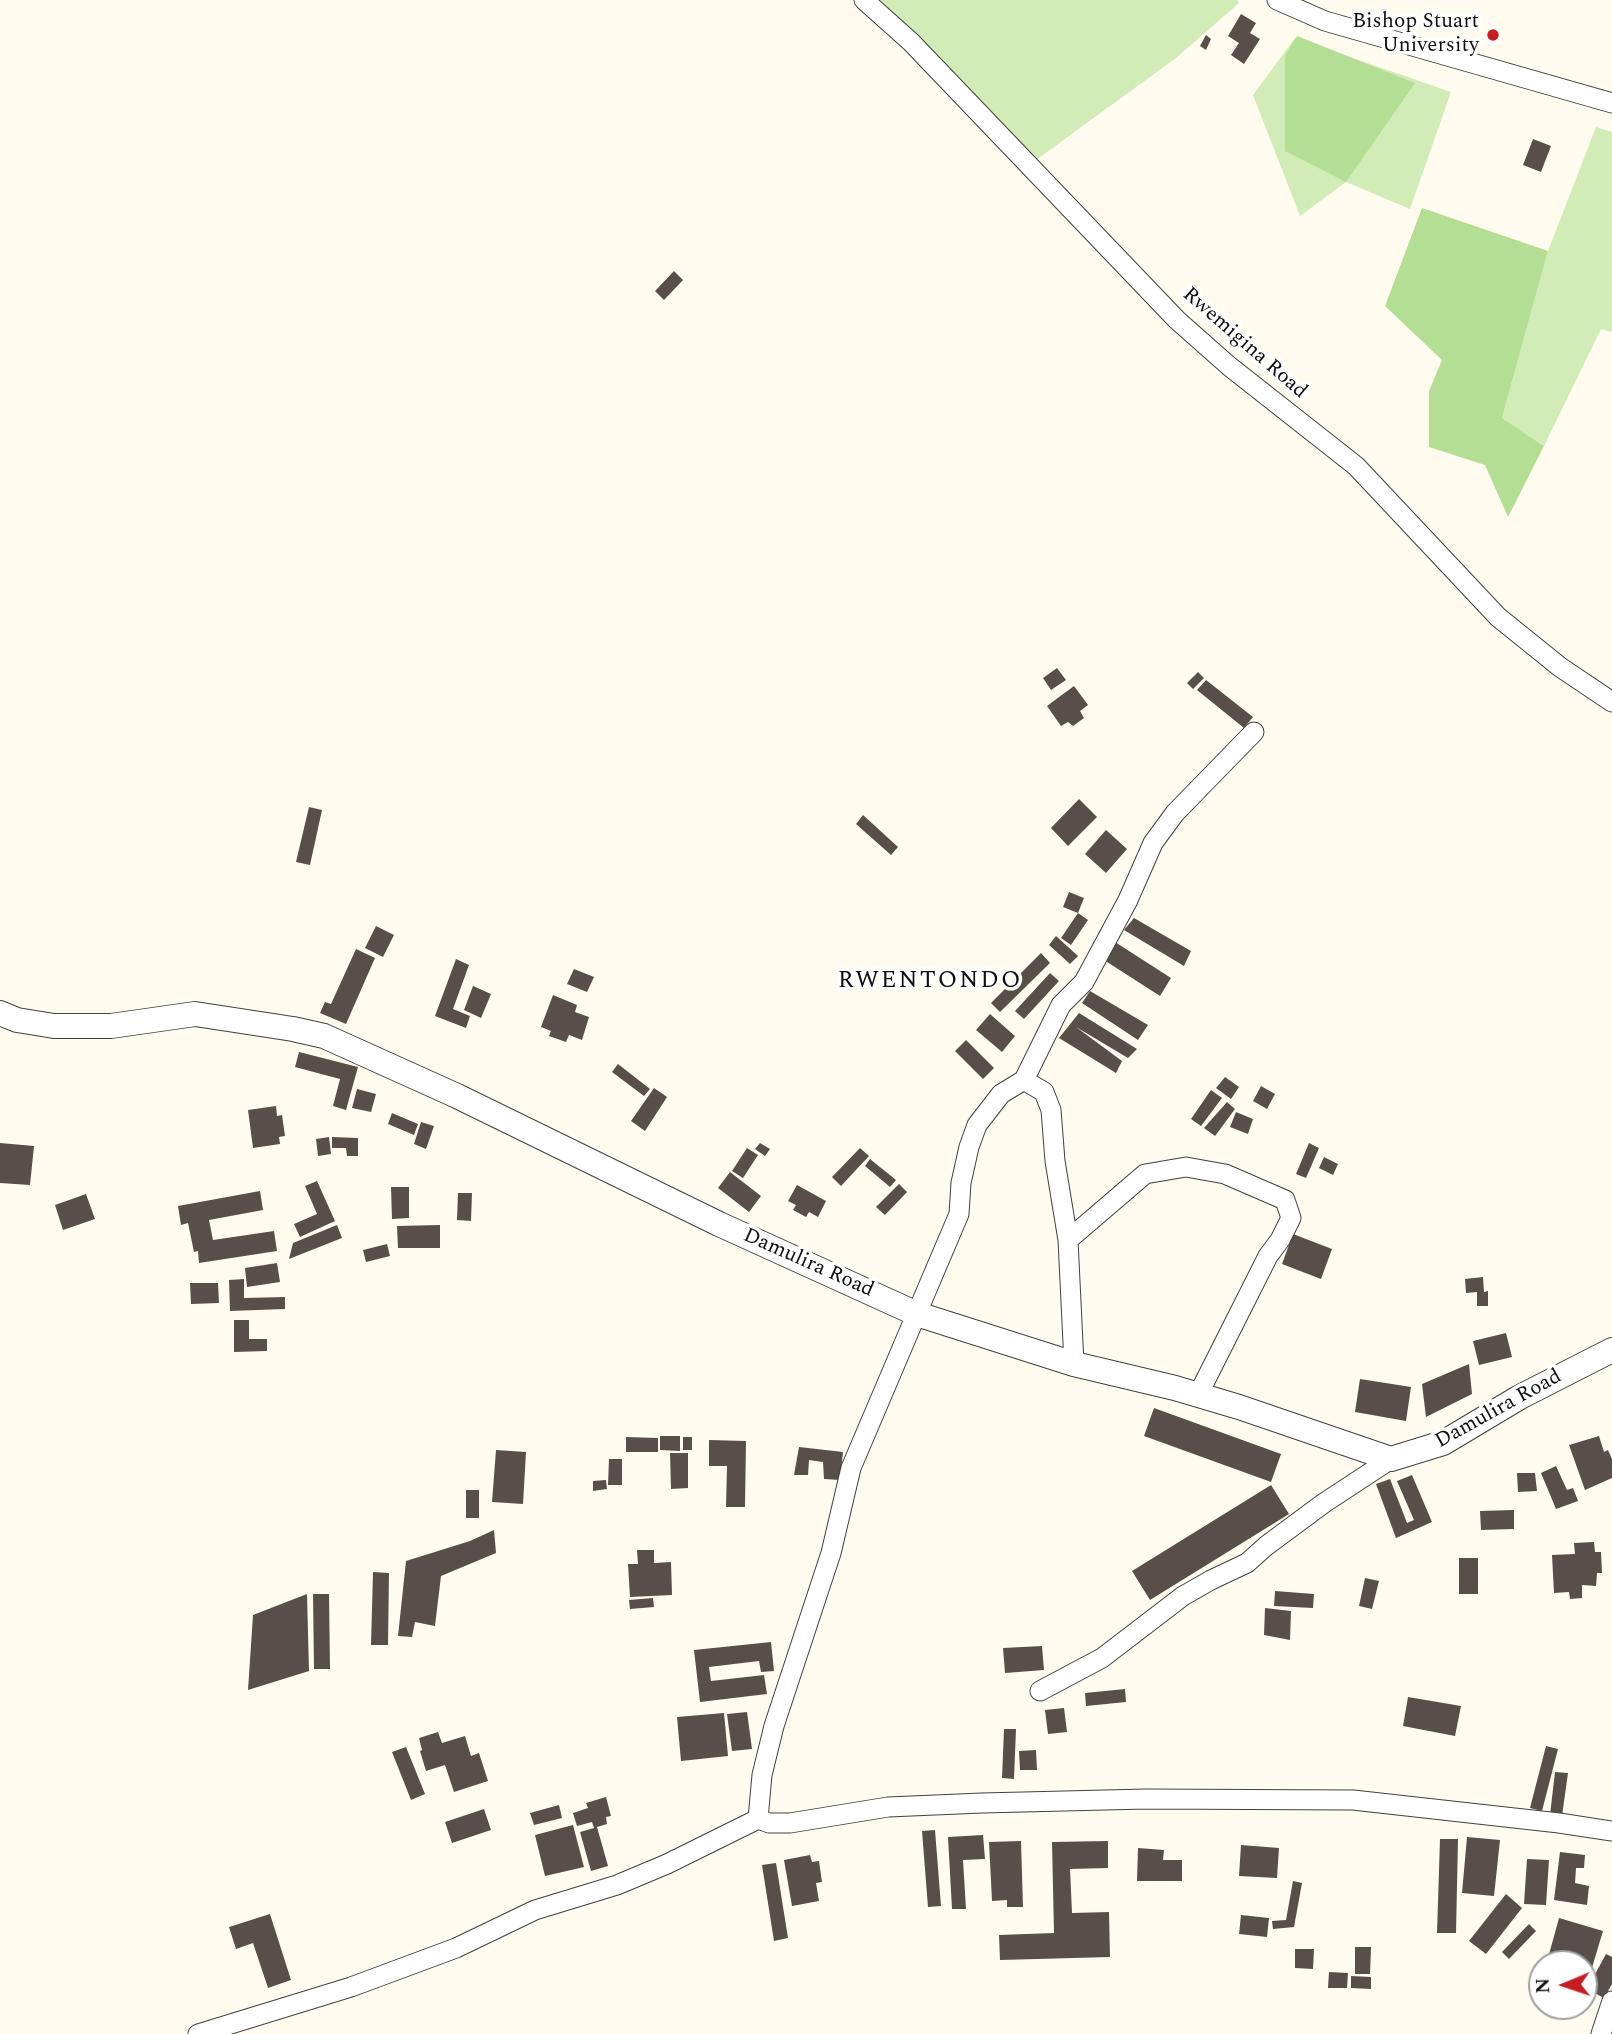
<!DOCTYPE html>
<html>
<head>
<meta charset="utf-8">
<style>
  body { margin:0 }
  #map { position:relative; width:1612px; height:2034px; overflow:hidden; background:#fffcef; font-family:Spectral,serif }
  canvas { display:block }
  .north { position:absolute; left:1528px; top:1950px; width:70px; height:70px; box-sizing:border-box; background:#fff; border:2px solid #9f9f9f; border-radius:50%; rotate:268deg; font-size:19px; font-weight:700; line-height:28px; text-align:center; color:#0e0e0e }
  .north::after { content:''; display:block; margin:auto; width:24px; height:32px; background:#c71d23; clip-path:polygon(50% 0,100% 100%,50% 72%,0 100%) }
</style>
</head>
<body>
<div id="map">
<canvas width="1612" height="2034"></canvas>
<div class="north">N</div>
</div>
<script>
const ctx = document.querySelector('canvas').getContext('2d');
ctx.lineJoin = 'round';
function paint(path, color) { ctx.fillStyle = color; ctx.fill(path, 'evenodd'); }
const shape = rows => new Path2D(rows.map(r => 'M' + r).join(''));
function stroke(path, color, width, dash) { ctx.strokeStyle = color; ctx.lineWidth = width; ctx.lineCap = dash ? 'butt' : 'round'; ctx.setLineDash(dash || []); ctx.stroke(path); }
function drawText(font, color, halo, rows, align = 'center') {
  ctx.font = font + ' Spectral,serif'; ctx.lineWidth = 7; ctx.setLineDash([]); ctx.textBaseline = 'middle'; ctx.strokeStyle = halo; ctx.fillStyle = color; for (const [text, x, y, turn = 0] of rows) {
    ctx.save(); ctx.translate(x, y); ctx.rotate((+turn || 0) * Math.PI / 180); ctx.textAlign = isNaN(turn) ? turn : align; if (halo) ctx.strokeText(text, 0, 0); ctx.fillText(text, 0, 0); ctx.restore();
  }
}
paint(shape([
  [858,0,1237,0,1239,3,1176,58,1025,168],
  [1295,38,1451,92,1410,209,1346,182,1300,216,1253,95],
  [1596,127,1612,132,1612,332,1601,329,1544,446,1502,418,1548,251]
]), '#d1ecb6');
paint(shape([
  [1297,36,1415,83,1346,182,1285,151,1285,55],
  [1422,208,1548,251,1502,418,1544,446,1508,517,1485,465,1429,447,1429,391,1442,360,1385,306]
]), '#b4de94');
paint(shape([
  [1241,14,1256,23,1250,33,1260,39,1244,64,1231,55,1239,43,1228,36],
  [1206,35,1211,39,1206,50,1200,46],
  [1533,139,1551,146,1541,172,1523,165],
  [674,271,683,280,664,300,655,291],
  [1057,668,1066,680,1051,690,1043,678],
  [1198,672,1204,678,1193,689,1187,683],
  [1206,680,1253,717,1244,728,1197,690],
  [1074,686,1088,705,1080,711,1084,718,1073,726,1068,722,1061,726,1047,706],
  [1079,799,1097,817,1068,846,1051,828],
  [309,807,322,810,310,865,296,862],
  [863,815,898,847,891,855,856,824],
  [1106,830,1127,849,1106,873,1085,854],
  [1069,892,1084,898,1078,913,1063,907],
  [1078,913,1088,920,1071,945,1061,938],
  [1134,918,1191,951,1184,966,1124,930],
  [376,926,394,935,383,957,365,948],
  [1056,936,1078,956,1070,964,1049,945],
  [1115,942,1171,978,1160,996,1104,960],
  [356,949,375,958,346,1024,320,1013,325,1002,331,1004],
  [1041,953,1050,963,1000,1012,991,1003],
  [456,959,469,965,453,1009,470,1016,466,1028,435,1016],
  [574,969,594,977,587,992,567,984],
  [1050,973,1059,981,1024,1019,1015,1011],
  [473,986,491,994,481,1018,464,1010],
  [1090,991,1148,1025,1138,1040,1082,1003],
  [553,995,577,1005,575,1012,589,1017,582,1040,569,1035,566,1042,549,1036,551,1031,541,1027],
  [1079,1013,1137,1049,1128,1058,1076,1027,1122,1061,1116,1073,1059,1038],
  [990,1014,1015,1036,1002,1052,976,1030],
  [966,1040,994,1068,983,1079,955,1051],
  [299,1052,358,1067,346,1110,333,1106,340,1079,295,1067],
  [618,1064,650,1089,644,1096,612,1072],
  [1225,1077,1239,1087,1231,1099,1216,1088],
  [1261,1086,1275,1094,1267,1109,1253,1101],
  [654,1088,667,1097,645,1131,631,1121],
  [357,1089,376,1094,371,1112,352,1108],
  [1211,1090,1222,1098,1201,1126,1191,1119],
  [1227,1102,1235,1109,1215,1136,1204,1128],
  [276,1106,277,1116,282,1115,285,1136,279,1137,280,1144,253,1148,248,1110],
  [1236,1112,1253,1119,1248,1134,1230,1127],
  [392,1113,418,1124,414,1135,388,1124],
  [421,1122,434,1126,426,1149,414,1144],
  [329,1137,331,1154,318,1156,316,1139],
  [332,1137,358,1138,358,1156,347,1156,346,1148,332,1148],
  [0,1143,34,1146,30,1185,0,1183],
  [760,1143,770,1149,765,1156,755,1149],
  [1309,1143,1319,1148,1306,1178,1296,1174],
  [747,1148,758,1155,743,1178,732,1171],
  [860,1148,869,1156,841,1186,832,1177],
  [1324,1157,1338,1164,1333,1175,1319,1168],
  [870,1159,896,1180,890,1187,865,1166],
  [730,1172,761,1196,749,1212,718,1188],
  [317,1181,335,1221,300,1237,294,1224,317,1214,305,1186],
  [899,1184,907,1192,885,1215,876,1207],
  [797,1185,826,1201,818,1217,809,1212,806,1217,793,1210,796,1205,788,1201],
  [391,1187,409,1187,409,1218,392,1219],
  [260,1191,263,1210,209,1220,213,1240,274,1231,277,1251,199,1263,198,1251,194,1252,188,1223,181,1225,178,1206],
  [458,1193,472,1193,471,1221,457,1220],
  [86,1194,95,1219,63,1230,55,1205],
  [337,1225,342,1238,289,1259,293,1243],
  [440,1225,440,1248,398,1248,397,1226],
  [1293,1234,1332,1249,1321,1279,1282,1264],
  [387,1244,390,1256,366,1262,363,1250],
  [277,1263,280,1282,247,1287,245,1268],
  [1483,1277,1484,1292,1488,1291,1488,1306,1477,1306,1477,1292,1466,1293,1465,1279],
  [244,1279,244,1298,285,1297,285,1309,230,1311,229,1280],
  [190,1283,218,1283,219,1303,191,1304],
  [234,1320,249,1320,249,1339,267,1339,267,1351,234,1352],
  [1506,1333,1512,1357,1479,1365,1473,1341],
  [1469,1364,1472,1394,1426,1417,1422,1384],
  [1360,1379,1411,1387,1406,1421,1355,1412],
  [1154,1408,1281,1454,1271,1482,1144,1436],
  [660,1436,680,1436,680,1451,660,1450],
  [1599,1436,1604,1452,1608,1450,1612,1459,1612,1478,1585,1490,1569,1445],
  [626,1437,658,1438,658,1452,626,1452],
  [683,1437,692,1437,692,1450,683,1450],
  [709,1440,746,1441,745,1507,726,1507,727,1466,709,1466],
  [799,1447,843,1452,840,1480,824,1479,823,1462,809,1460,808,1475,794,1475],
  [496,1450,526,1452,523,1504,492,1502],
  [670,1453,688,1453,688,1488,671,1489],
  [609,1459,622,1459,622,1485,608,1485],
  [1556,1466,1567,1490,1573,1488,1578,1501,1556,1509,1541,1473],
  [1517,1473,1535,1473,1537,1491,1518,1492],
  [1412,1475,1432,1522,1396,1538,1376,1484,1390,1479,1407,1523,1414,1520,1397,1481],
  [606,1480,607,1489,593,1491,593,1481],
  [1271,1485,1289,1514,1150,1600,1132,1571],
  [466,1490,479,1490,479,1518,466,1518],
  [1514,1510,1514,1529,1481,1530,1480,1511],
  [494,1530,496,1553,441,1576,435,1626,415,1622,412,1637,398,1636,406,1561,470,1541],
  [1594,1542,1595,1552,1601,1552,1602,1573,1597,1573,1596,1586,1582,1585,1582,1598,1570,1599,1569,1592,1554,1593,1552,1555,1575,1554,1574,1543],
  [637,1550,654,1550,654,1563,671,1562,672,1595,630,1597,628,1564,638,1564],
  [1459,1558,1478,1558,1478,1594,1459,1594],
  [373,1572,389,1573,388,1645,371,1645],
  [1365,1578,1379,1581,1372,1609,1359,1606],
  [1275,1591,1314,1594,1313,1608,1274,1606],
  [307,1594,309,1671,248,1690,253,1615],
  [313,1594,329,1594,330,1669,314,1669],
  [653,1598,654,1607,630,1609,629,1600],
  [1265,1608,1291,1611,1290,1640,1264,1635],
  [771,1642,774,1671,761,1672,759,1661,709,1667,711,1681,764,1675,767,1694,700,1702,694,1650],
  [1042,1646,1044,1670,1005,1673,1003,1648],
  [1125,1689,1126,1702,1086,1706,1085,1693],
  [1408,1697,1461,1706,1455,1736,1403,1726],
  [1064,1708,1067,1732,1048,1734,1045,1710],
  [747,1712,752,1749,732,1751,727,1714],
  [724,1713,728,1756,681,1761,677,1717],
  [1004,1729,1016,1729,1014,1779,1002,1778],
  [438,1732,442,1743,465,1736,471,1756,479,1753,488,1781,454,1792,445,1765,426,1771,420,1751,422,1750,419,1738],
  [1546,1746,1558,1749,1542,1811,1530,1808],
  [406,1747,425,1794,411,1800,392,1752],
  [1036,1750,1037,1770,1020,1770,1019,1751],
  [1555,1772,1568,1773,1562,1816,1550,1815],
  [606,1797,611,1816,606,1817,607,1824,597,1827,608,1866,591,1871,580,1832,594,1828,592,1822,577,1826,573,1813,588,1808,586,1803],
  [559,1805,562,1818,534,1825,530,1813],
  [484,1809,491,1830,452,1843,445,1822],
  [573,1825,584,1867,545,1876,535,1835],
  [935,1830,941,1906,928,1907,922,1831],
  [983,1835,985,1859,963,1860,966,1909,952,1909,948,1837],
  [1467,1837,1500,1840,1494,1896,1462,1893],
  [1440,1839,1458,1839,1456,1933,1437,1933],
  [1021,1841,1023,1907,1007,1907,1007,1900,992,1901,989,1842],
  [1108,1841,1108,1868,1070,1869,1072,1913,1109,1912,1110,1957,1000,1960,999,1935,1054,1933,1052,1842],
  [1241,1845,1279,1848,1277,1878,1239,1876],
  [1138,1848,1164,1850,1163,1860,1182,1860,1182,1881,1137,1881],
  [1560,1852,1585,1855,1584,1868,1576,1868,1575,1883,1589,1886,1587,1905,1554,1900],
  [810,1855,812,1862,819,1861,822,1882,816,1883,819,1901,792,1906,784,1860],
  [1527,1859,1549,1860,1546,1905,1524,1904],
  [776,1863,788,1938,774,1941,762,1865],
  [1293,1881,1302,1883,1294,1927,1273,1929,1272,1921,1286,1920],
  [1506,1894,1522,1908,1486,1954,1469,1941],
  [270,1914,291,1980,268,1988,253,1943,236,1949,229,1927],
  [1241,1915,1269,1918,1267,1937,1239,1934],
  [1559,1918,1603,1931,1591,1971,1584,1969,1584,1964,1568,1964,1548,1958],
  [1529,1924,1536,1931,1509,1959,1502,1952],
  [1355,1947,1371,1947,1370,1974,1355,1974],
  [1295,1949,1314,1949,1313,1969,1295,1968],
  [1606,1954,1612,1957,1612,1984,1604,1998,1587,1989],
  [1329,1972,1348,1973,1347,1988,1328,1988],
  [1351,1976,1371,1977,1371,1989,1351,1988]
]), '#584f4a');
const minor = shape([
  [864,0,911,42,1177,320,1229,366,1356,466,1498,617,1560,667,1612,702],
  [1277,0,1325,21,1612,103],
  [1254,732,1175,813,1153,843,1128,900,1084,982,1061,1005,1024,1080,1001,1094,977,1125,969,1147,961,1183,959,1214,851,1468,831,1553,774,1726,762,1775,758,1819,769,1823,790,1823,888,1807,982,1803,1146,1799,1353,1800,1559,1823,1612,1831],
  [1024,1080,1044,1092,1051,1110,1055,1161,1068,1240,1074,1364],
  [1068,1240,1145,1174,1186,1167,1225,1174,1285,1200,1291,1218,1280,1240,1268,1256,1198,1395],
  [1040,1691,1102,1658,1183,1596,1211,1580,1247,1563,1266,1546,1324,1503,1391,1459],
  [198,2034,351,1987,456,1948,535,1910,617,1885,667,1864,758,1819],
  [1601,2034,1612,2001]
]);
const tertiary = shape([
  [0,1013,17,1020,54,1026,111,1026,195,1014,293,1029,324,1036,457,1096,719,1224,917,1314,1074,1364,1175,1388,1239,1407,1391,1459,1443,1443,1520,1397,1612,1350]
]);
stroke(minor, '#414141', 21);
stroke(tertiary, '#414141', 26);
stroke(minor, '#fff', 19);
stroke(tertiary, '#fff', 24);
for (const [x, y, r, color] of [
  [1493,35,7,"#c71d23"]
]) { const dot = new Path2D(); dot.arc(x, y, r, 0, 2 * Math.PI); ctx.fillStyle = color; ctx.fill(dot); stroke(dot, '#fff', 2.5); }
drawText('21px', '#0e0e0e', '#fff', [
  ["Bishop Stuart",1479,23],
  ["University",1479,47]
], 'right');
drawText('21px', '#0e0e0e', '#fff', [
  ["Rwemigina Road",1244,344,41],
  ["Damulira Road",808,1264,24],
  ["Damulira Road",1499,1410,-29]
]);
ctx.letterSpacing = '2px';
drawText('24px', '#0e0e0e', '#fff', [
  ["RWENTONDO",930,982]
]);
ctx.letterSpacing = '0px';
</script>
</body>
</html>
